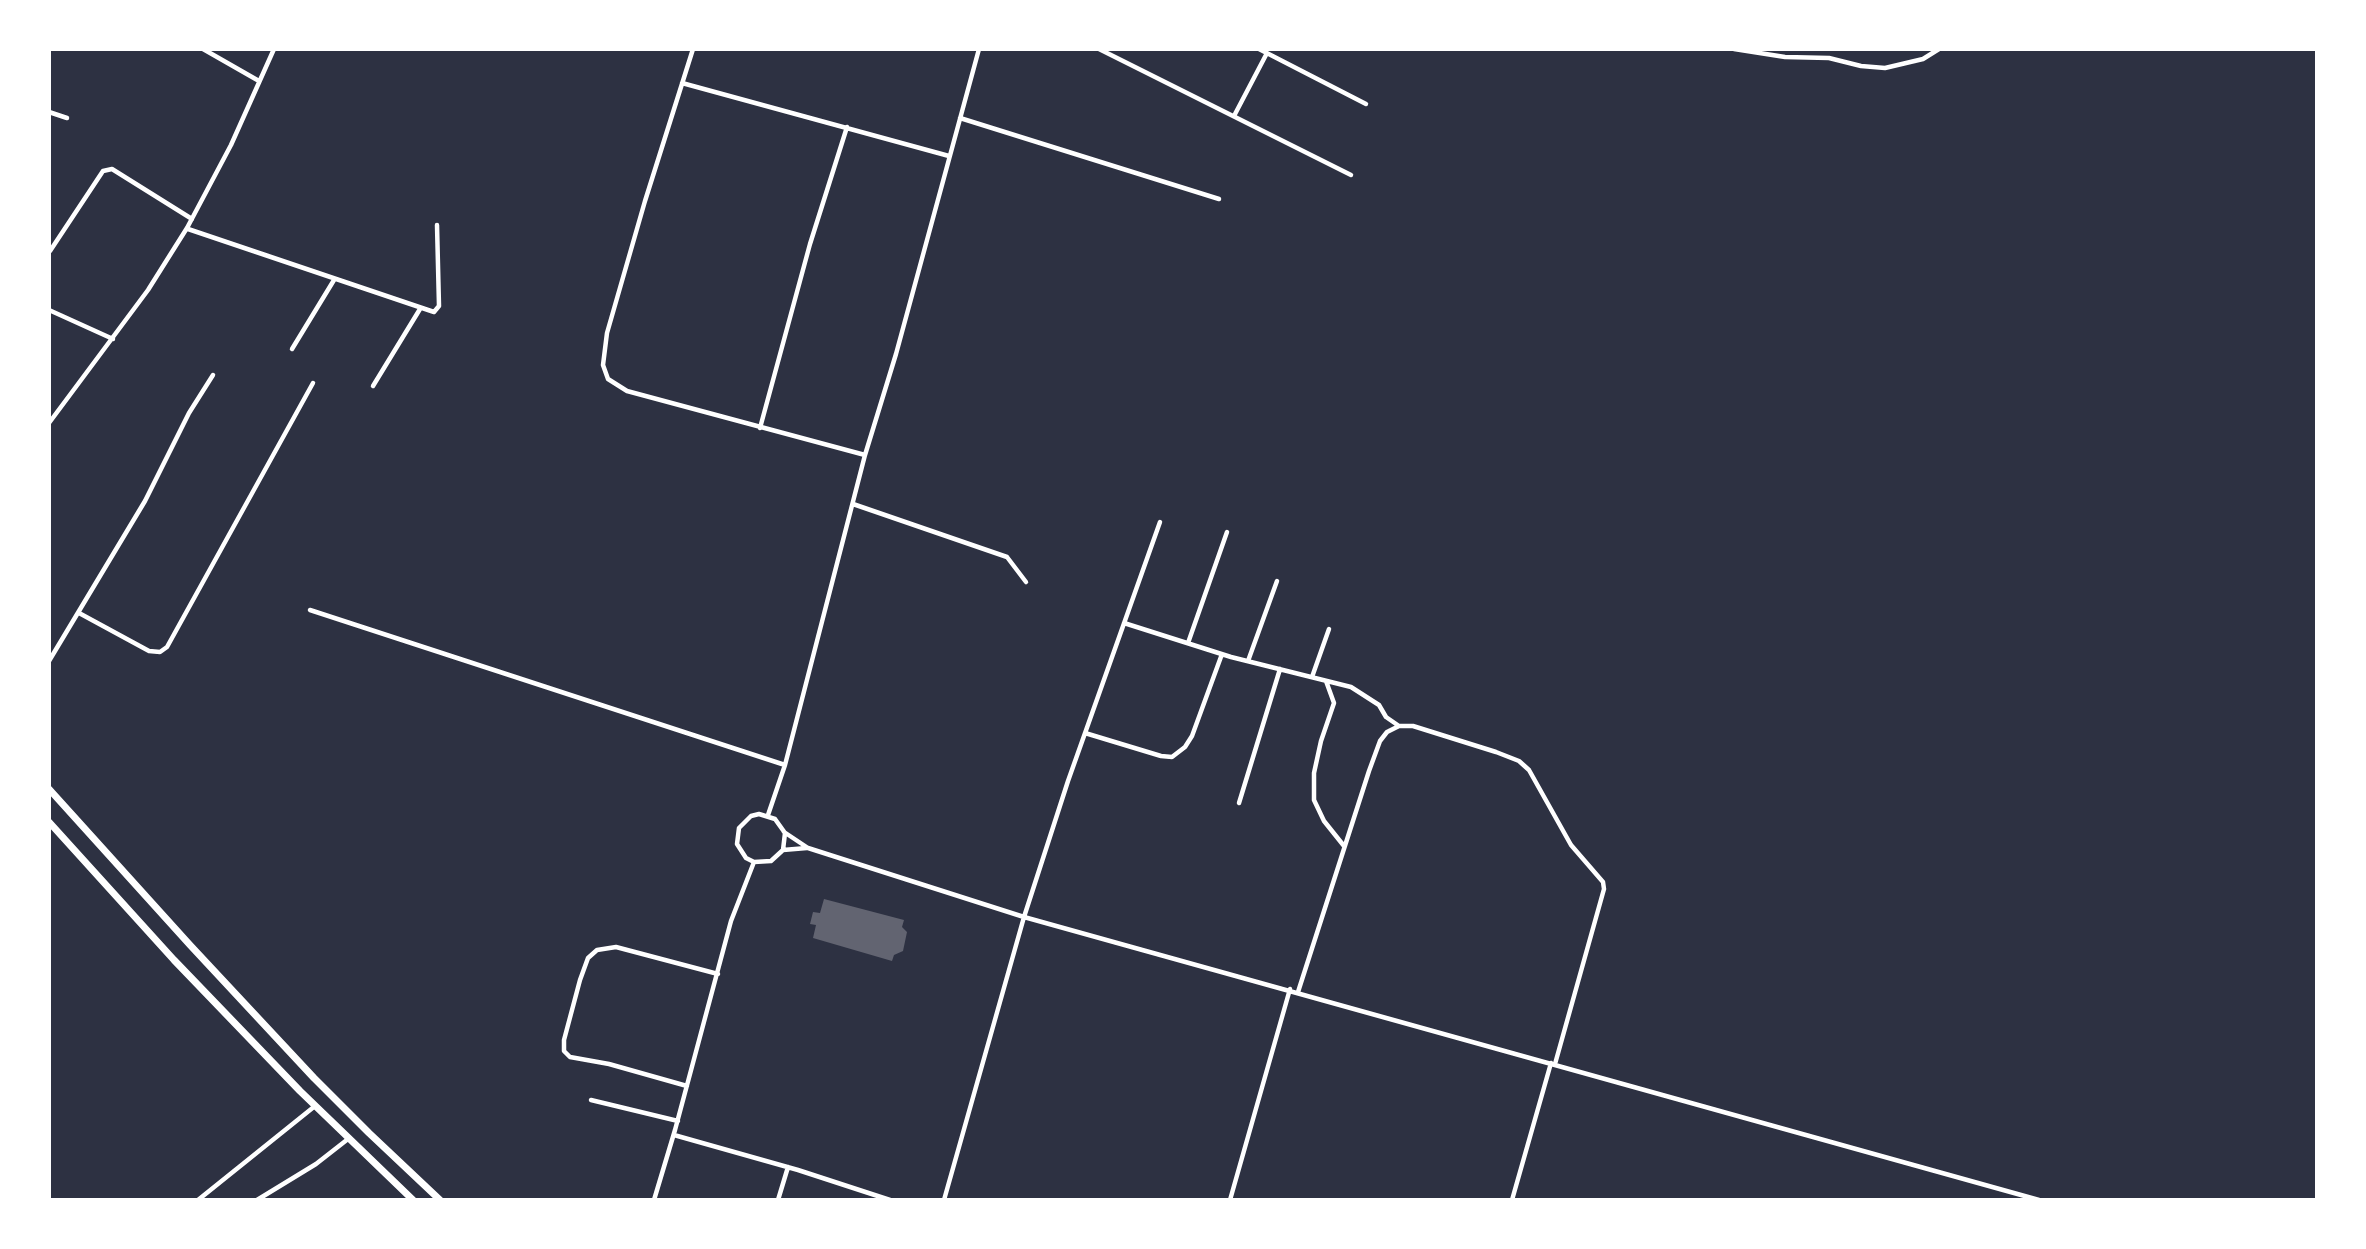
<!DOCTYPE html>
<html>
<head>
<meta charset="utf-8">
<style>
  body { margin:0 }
  #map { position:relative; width:2366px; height:1249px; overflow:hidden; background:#2d3142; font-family:Mulish,sans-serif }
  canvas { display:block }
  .frame { position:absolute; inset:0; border:51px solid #fff; pointer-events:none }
</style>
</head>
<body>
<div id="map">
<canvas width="2366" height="1249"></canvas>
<div class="frame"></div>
</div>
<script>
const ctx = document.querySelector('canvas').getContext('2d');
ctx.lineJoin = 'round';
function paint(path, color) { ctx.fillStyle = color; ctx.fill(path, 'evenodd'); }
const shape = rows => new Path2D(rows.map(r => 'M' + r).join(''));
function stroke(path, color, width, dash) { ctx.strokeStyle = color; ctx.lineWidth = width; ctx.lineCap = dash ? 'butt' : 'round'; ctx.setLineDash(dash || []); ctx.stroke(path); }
paint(shape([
  [824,899,904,920,902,927,907,932,903,951,894,955,892,961,813,938,816,925,810,924,813,912,820,913]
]), '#626471');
stroke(shape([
  [203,49,259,81],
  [693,49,645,201,607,333,603,365,608,379,627,391,865,455],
  [1099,49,1351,175],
  [1259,49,1366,104],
  [1734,49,1785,57,1829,58,1861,66,1885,68,1923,59,1939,49],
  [682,83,949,156],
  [49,112,67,118],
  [1234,116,1267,53],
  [960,118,1219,199],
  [188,229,434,312,439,306,437,225],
  [50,251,103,171,112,169,192,219],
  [49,310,113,339],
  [292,349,334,280],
  [373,386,420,309],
  [49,423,148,290,187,228,231,145,274,49],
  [760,428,810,244,847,127],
  [853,504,1007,557,1026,582],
  [310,610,785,765],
  [79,613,149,651,160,652,167,647,313,383],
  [1124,623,1231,657,1351,687,1379,705,1386,717,1399,726,1413,726,1496,752,1519,761,1529,770,1571,845,1603,882,1604,889,1555,1064],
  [1188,643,1227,532],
  [49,661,145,501,189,413,213,375],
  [1248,661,1277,581],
  [1312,677,1329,629],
  [1326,681,1334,703,1321,741,1314,773,1314,800,1324,821,1344,846],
  [1085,733,1161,756,1172,757,1185,747,1192,736,1222,654],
  [1239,803,1280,669],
  [768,815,785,765,865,455,896,354,979,49],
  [784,832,808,848,1024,917,2039,1200],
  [783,850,785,833,775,819,759,814,751,816,739,828,737,844,746,858,754,862,771,861,783,850,807,848],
  [1298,992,1369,771,1380,741,1387,732,1399,726],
  [687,1086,609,1064,570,1057,564,1051,564,1040,580,980,588,958,597,950,616,947,718,974],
  [591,1100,678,1121],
  [674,1135,798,1170,890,1200],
  [198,1200,315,1106],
  [257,1200,316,1164,348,1139],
  [654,1200,675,1130,731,921,754,862],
  [778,1200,788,1167],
  [944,1200,1024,917,1068,781,1160,522],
  [1230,1200,1290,989],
  [1512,1200,1551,1063]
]), '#fff', 4.5);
stroke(shape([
  [49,789,190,945,314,1078,369,1133,440,1200],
  [49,822,174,960,300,1091,413,1200]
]), '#fff', 7);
</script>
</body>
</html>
